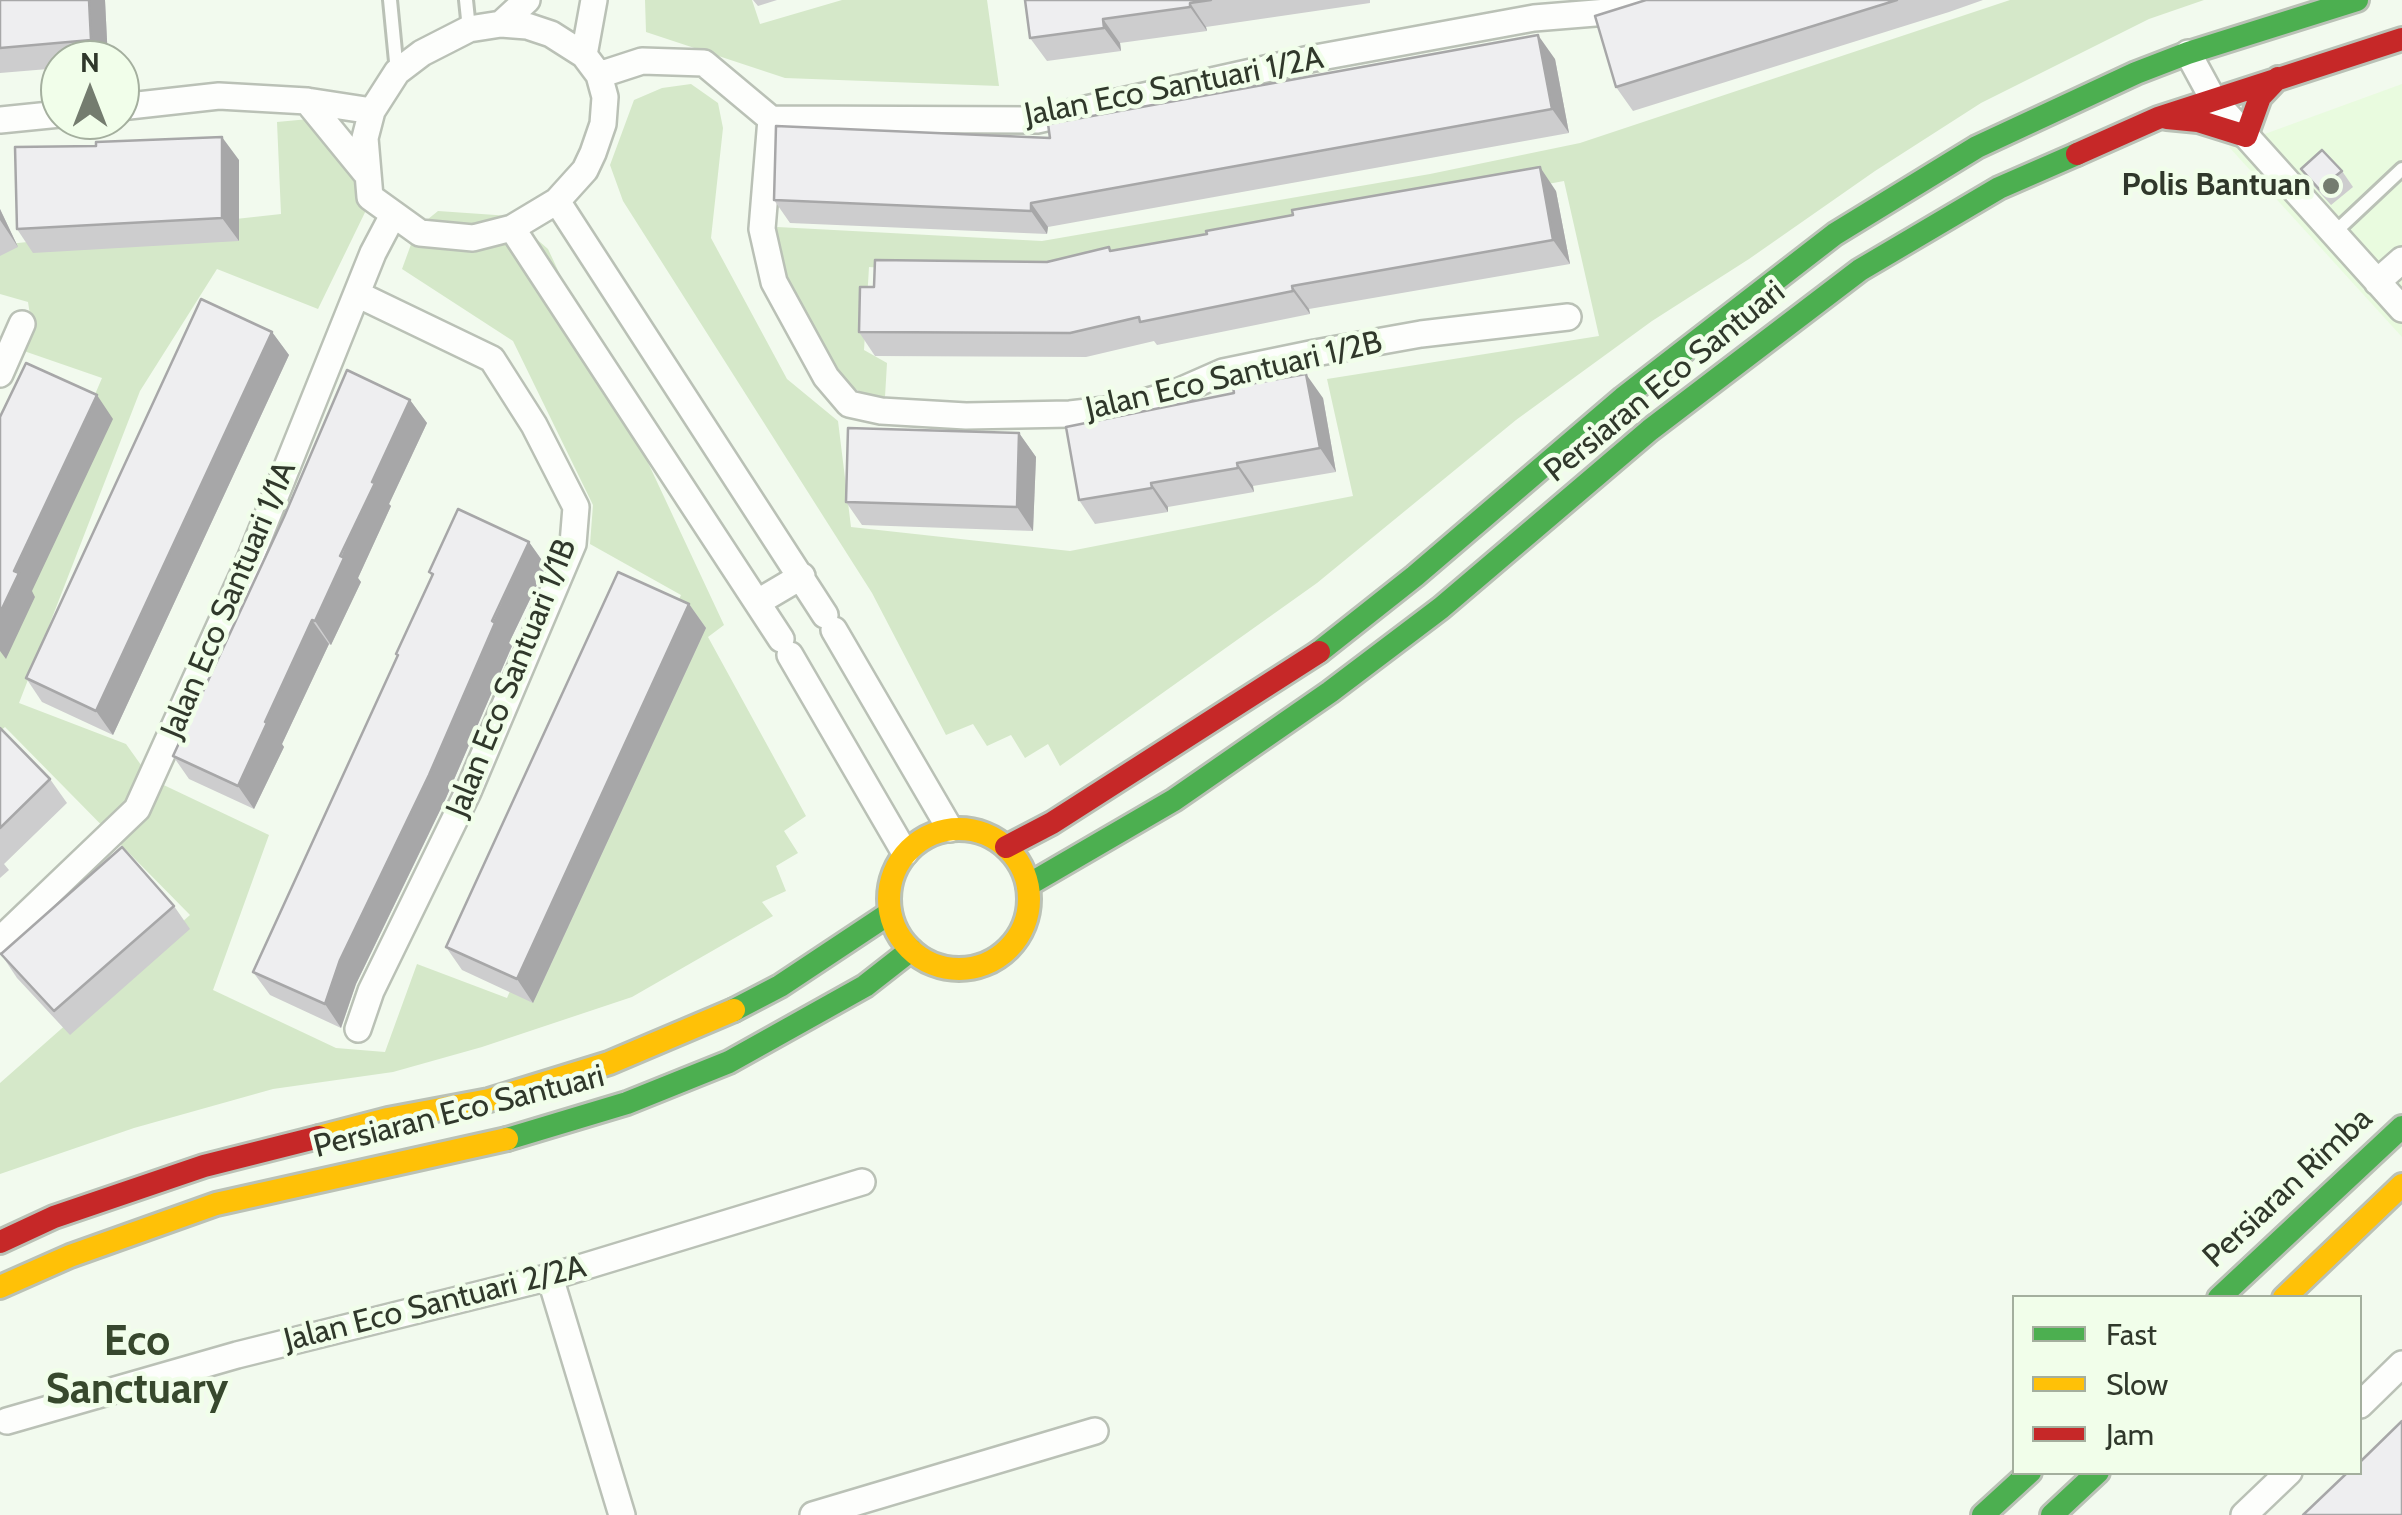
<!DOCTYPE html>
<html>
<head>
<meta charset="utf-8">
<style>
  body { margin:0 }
  #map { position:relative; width:2402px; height:1515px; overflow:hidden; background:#f2faee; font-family:Cabin,sans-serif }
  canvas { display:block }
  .legend { position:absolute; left:2012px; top:1295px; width:350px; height:180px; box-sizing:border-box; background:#f1feea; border:2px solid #a4af9e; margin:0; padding:12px 18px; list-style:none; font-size:30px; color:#30382b }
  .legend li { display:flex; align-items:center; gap:20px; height:50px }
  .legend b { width:50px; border:2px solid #a4af9e }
  .north { position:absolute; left:40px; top:40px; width:100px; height:100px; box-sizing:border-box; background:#f1feea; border:2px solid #a4af9e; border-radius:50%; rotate:0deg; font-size:28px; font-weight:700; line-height:40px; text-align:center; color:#30382b }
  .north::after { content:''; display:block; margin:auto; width:35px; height:45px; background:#747c6f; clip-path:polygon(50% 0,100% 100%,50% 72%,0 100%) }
</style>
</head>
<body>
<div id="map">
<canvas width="2402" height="1515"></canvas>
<ul class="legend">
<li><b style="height:12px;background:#4caf50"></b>Fast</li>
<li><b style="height:12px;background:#ffc107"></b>Slow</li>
<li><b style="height:12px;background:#c62828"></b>Jam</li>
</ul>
<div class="north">N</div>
</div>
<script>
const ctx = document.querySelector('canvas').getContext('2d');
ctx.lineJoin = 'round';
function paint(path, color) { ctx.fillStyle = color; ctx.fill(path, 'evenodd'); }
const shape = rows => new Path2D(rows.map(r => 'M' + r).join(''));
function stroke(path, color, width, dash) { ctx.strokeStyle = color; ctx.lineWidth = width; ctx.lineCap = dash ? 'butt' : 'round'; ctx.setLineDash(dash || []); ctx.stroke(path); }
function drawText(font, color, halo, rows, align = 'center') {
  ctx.font = font + ' Cabin,sans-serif'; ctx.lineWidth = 9; ctx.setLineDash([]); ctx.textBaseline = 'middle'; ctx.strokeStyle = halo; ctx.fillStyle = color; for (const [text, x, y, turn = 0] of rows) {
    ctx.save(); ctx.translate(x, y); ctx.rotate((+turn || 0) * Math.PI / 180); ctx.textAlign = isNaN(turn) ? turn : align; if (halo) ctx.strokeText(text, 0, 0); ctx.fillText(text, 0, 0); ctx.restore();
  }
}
paint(shape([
  [2402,84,2402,337,2229,147]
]), '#e9fbdf');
paint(shape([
  [645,0,752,0,760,24,842,0,987,0,999,86,785,78,646,32],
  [2010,0,2204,0,2149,19,1981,103,1875,171,1749,259,1652,321,1516,420,1317,583,1060,766,1048,744,1025,758,1011,735,987,746,973,724,946,735,872,593,623,201,610,165,634,100,662,88,691,84,718,103,723,128,711,238,787,379,838,421,851,527,1070,551,1353,496,1327,379,1599,336,1564,181,1038,278,869,267,864,350,887,363,885,397,867,395,849,386,820,350,777,254,777,227,1042,241,1430,174,1580,143],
  [330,117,371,200,318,309,217,269,140,391,19,703,126,744,151,779,269,835,213,990,336,1048,385,1052,417,964,507,998,681,595,590,544,593,505,513,341,402,269,417,228,438,211,510,216,548,249,724,625,708,637,806,816,784,831,798,853,776,866,786,891,762,902,773,916,632,997,482,1047,393,1072,273,1089,134,1128,0,1174,0,1083,190,915,5,727,0,731,0,617,102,378,21,350,30,315,28,302,0,294,0,245,281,214,277,122]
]), '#d5e8c9');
const lane = shape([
  [390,0,397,72],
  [466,0,469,29],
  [2334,233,2402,169]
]);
const street = shape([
  [501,24,527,26,551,34,584,55,599,75,605,97,603,124,593,153,585,170,557,201,512,228,473,238,420,233,370,197,365,138,372,111,397,72,422,53,469,29,501,24],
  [501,24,527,0],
  [2188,53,2213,99,2402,309],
  [584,55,594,0],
  [599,75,642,61,704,63,771,119,1037,120,1310,59,1534,18,1632,10,1660,0],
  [307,101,365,172],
  [120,107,219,96,307,101,372,111],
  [771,119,762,229,774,282,826,377,849,404,881,411,966,416,1070,414,1123,408,1173,394,1223,372,1315,353,1421,334,1568,317],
  [0,120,60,114],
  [557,201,825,615],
  [512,228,781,639],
  [2377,282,2402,260],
  [357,294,492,359,534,425,576,507,573,544,468,792,371,991,358,1029],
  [0,374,22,324],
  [758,602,802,576],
  [834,630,950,829],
  [790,655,905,853],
  [0,940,137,809,250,559,373,253,393,215],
  [550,1277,622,1515],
  [2360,1405,2402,1364],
  [7,1421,237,1355,550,1277,862,1182],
  [813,1515,1095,1431],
  [2244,1515,2289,1472]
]);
const fast = shape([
  [1319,652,1415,576,1623,398,1835,234,1977,147,2136,73,2188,53,2357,0],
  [1028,885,1174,800,1330,692,1441,608,1650,430,1860,270,1999,188,2077,154],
  [734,1010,780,986,890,913],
  [507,1139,627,1103,729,1062,865,986,911,950],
  [2219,1298,2402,1127],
  [1983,1515,2030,1472],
  [2052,1515,2098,1472]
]);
const slow = shape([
  '889 899a70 70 0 1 1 140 0a70 70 0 1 1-140 0Z',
  [319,1137,388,1119,489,1100,609,1063,734,1010],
  [0,1287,70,1256,216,1204,507,1139],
  [2284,1298,2402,1185]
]);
const jam = shape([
  [2167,118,2198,121,2246,136,2260,97,2278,78],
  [2077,154,2158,118,2402,39],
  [1006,847,1052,823,1319,652],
  [0,1242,54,1217,204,1166,319,1137]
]);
stroke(lane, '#bac1b6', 18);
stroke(street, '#bac1b6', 30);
stroke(fast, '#bac1b6', 28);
stroke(slow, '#bac1b6', 28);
stroke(jam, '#bac1b6', 28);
stroke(lane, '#fdfefc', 12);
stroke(street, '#fdfefc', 25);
stroke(fast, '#4caf50', 22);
stroke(slow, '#ffc107', 22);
stroke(jam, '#c62828', 22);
paint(shape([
  [0,0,105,0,108,60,60,60,60,68,0,73],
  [753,0,777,0,758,6],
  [1025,0,1370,0,1370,3,1206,27,1207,31,1120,43,1121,51,1047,61,1030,38],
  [1646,0,1983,0,1949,12,1633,111,1616,87],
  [1555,59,1569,133,1048,227,1047,234,790,223,774,200,1050,138],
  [239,160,239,241,33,253,17,229],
  [2301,169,2342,171,2353,187,2331,205,2312,184],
  [1556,191,1570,264,1309,309,1310,314,1157,345,1154,341,1086,357,875,356,859,332,874,287,1112,251],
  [0,209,18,247,0,256],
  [272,332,289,355,113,735,42,702,26,678],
  [1323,398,1336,472,1253,486,1254,492,1168,507,1168,512,1095,524,1079,500],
  [410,400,427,423,389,504,391,506,358,578,361,582,331,645,329,644,282,744,284,747,254,809,189,779,173,756,284,517],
  [1019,433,1036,457,1033,531,862,525,846,502],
  [529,542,546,566,509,643,512,646,446,798,356,984,341,1028,270,995,253,972,398,656,396,654,432,577,429,572],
  [689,604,706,628,533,1003,462,970,446,947],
  [0,728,50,779,67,803,4,864,9,870,0,878],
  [174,906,190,929,70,1035,17,978,1,954]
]), '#cdcdce');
paint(shape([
  [89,0,105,0,108,60,105,60,91,40],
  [1190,3,1206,27,1207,31,1190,7],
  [1103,19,1120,43,1121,51,1104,28],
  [1538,35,1555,59,1569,133,1552,109],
  [222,137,239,160,239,241,222,218],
  [1540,167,1556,191,1570,264,1553,240],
  [1031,203,1048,227,1047,234,1031,211],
  [0,209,18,247,0,220],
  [1292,286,1309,309,1310,314,1293,291],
  [272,332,289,355,113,735,96,711],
  [1306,374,1323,398,1336,472,1320,448],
  [97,395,113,419,32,591,35,597,6,659,0,651,0,613,14,571],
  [410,400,427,423,389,504,391,506,358,578,361,582,331,645,315,621,372,482],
  [1019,433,1036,457,1033,531,1017,507],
  [1237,463,1253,486,1254,492,1238,468],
  [1151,483,1168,507,1168,512,1152,488],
  [529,542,546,566,509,643,512,646,446,798,356,984,341,1028,325,1004,340,960],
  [689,604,706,628,533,1003,517,979],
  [312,620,329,644,282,744,284,747,254,809,238,786,265,722]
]), '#a7a7a8');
const building = shape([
  [0,0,89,0,91,40,0,48,0,0],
  [1025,0,1211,0,1190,3,1190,7,1103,19,1104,28,1030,38,1025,0],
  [1646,0,1897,0,1616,87,1595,16,1646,0],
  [1538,35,1552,109,1031,203,1031,211,774,200,776,126,1050,138,1048,124,1538,35],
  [222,137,222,218,17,229,15,147,96,146,96,142,222,137],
  [2322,150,2342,171,2319,189,2301,169,2322,150],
  [1540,167,1553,240,1292,286,1293,291,1140,322,1139,317,1070,333,859,332,860,287,874,287,875,260,1047,262,1109,247,1110,251,1207,234,1206,231,1293,215,1292,210,1540,167],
  [201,299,272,332,96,711,26,678,201,299],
  [26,363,97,395,14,571,19,573,0,613,0,417,26,363],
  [347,370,410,400,372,482,375,483,340,556,344,558,315,621,312,620,265,722,267,723,238,786,173,756,284,517,347,370],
  [1306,374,1320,448,1237,463,1238,468,1151,483,1152,488,1079,500,1066,427,1234,393,1233,387,1306,374],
  [848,428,1019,433,1017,507,846,502,848,428],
  [458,509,529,542,492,621,495,623,429,775,340,960,325,1004,253,972,398,655,396,654,433,574,429,572,458,509],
  [618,572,689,604,517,979,446,947,618,572],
  [0,728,50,779,0,828,0,728],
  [122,847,174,906,54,1011,1,954,122,847],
  [2402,1421,2402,1515,2303,1515,2348,1472,2360,1472,2360,1462,2402,1421]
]);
paint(building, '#eeeef0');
stroke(building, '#a7a7a8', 2.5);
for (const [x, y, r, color] of [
  [2331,186,10,"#747c6f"]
]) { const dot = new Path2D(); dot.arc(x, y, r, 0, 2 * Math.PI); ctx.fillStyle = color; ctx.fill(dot); stroke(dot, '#f1feea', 4); }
drawText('32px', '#30382b', '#f1feea', [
  ["Jalan Eco Santuari 1/2A",1174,87,-11],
  ["Jalan Eco Santuari 1/2B",1234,376,-13],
  ["Persiaran Eco Santuari",1665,382,-39],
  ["Jalan Eco Santuari 1/1A",229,600,-67],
  ["Jalan Eco Santuari 1/1B",512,678,-68],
  ["Persiaran Eco Santuari",459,1112,-14],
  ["Persiaran Rimba",2288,1188,-43],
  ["Jalan Eco Santuari 2/2A",435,1304,-14]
]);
drawText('bold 32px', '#30382b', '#f1feea', [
  ["Polis Bantuan",2311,186]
], 'right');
drawText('bold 42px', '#37482d', '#f1feea', [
  ["Eco",137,1343],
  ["Sanctuary",137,1391]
]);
</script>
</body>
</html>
